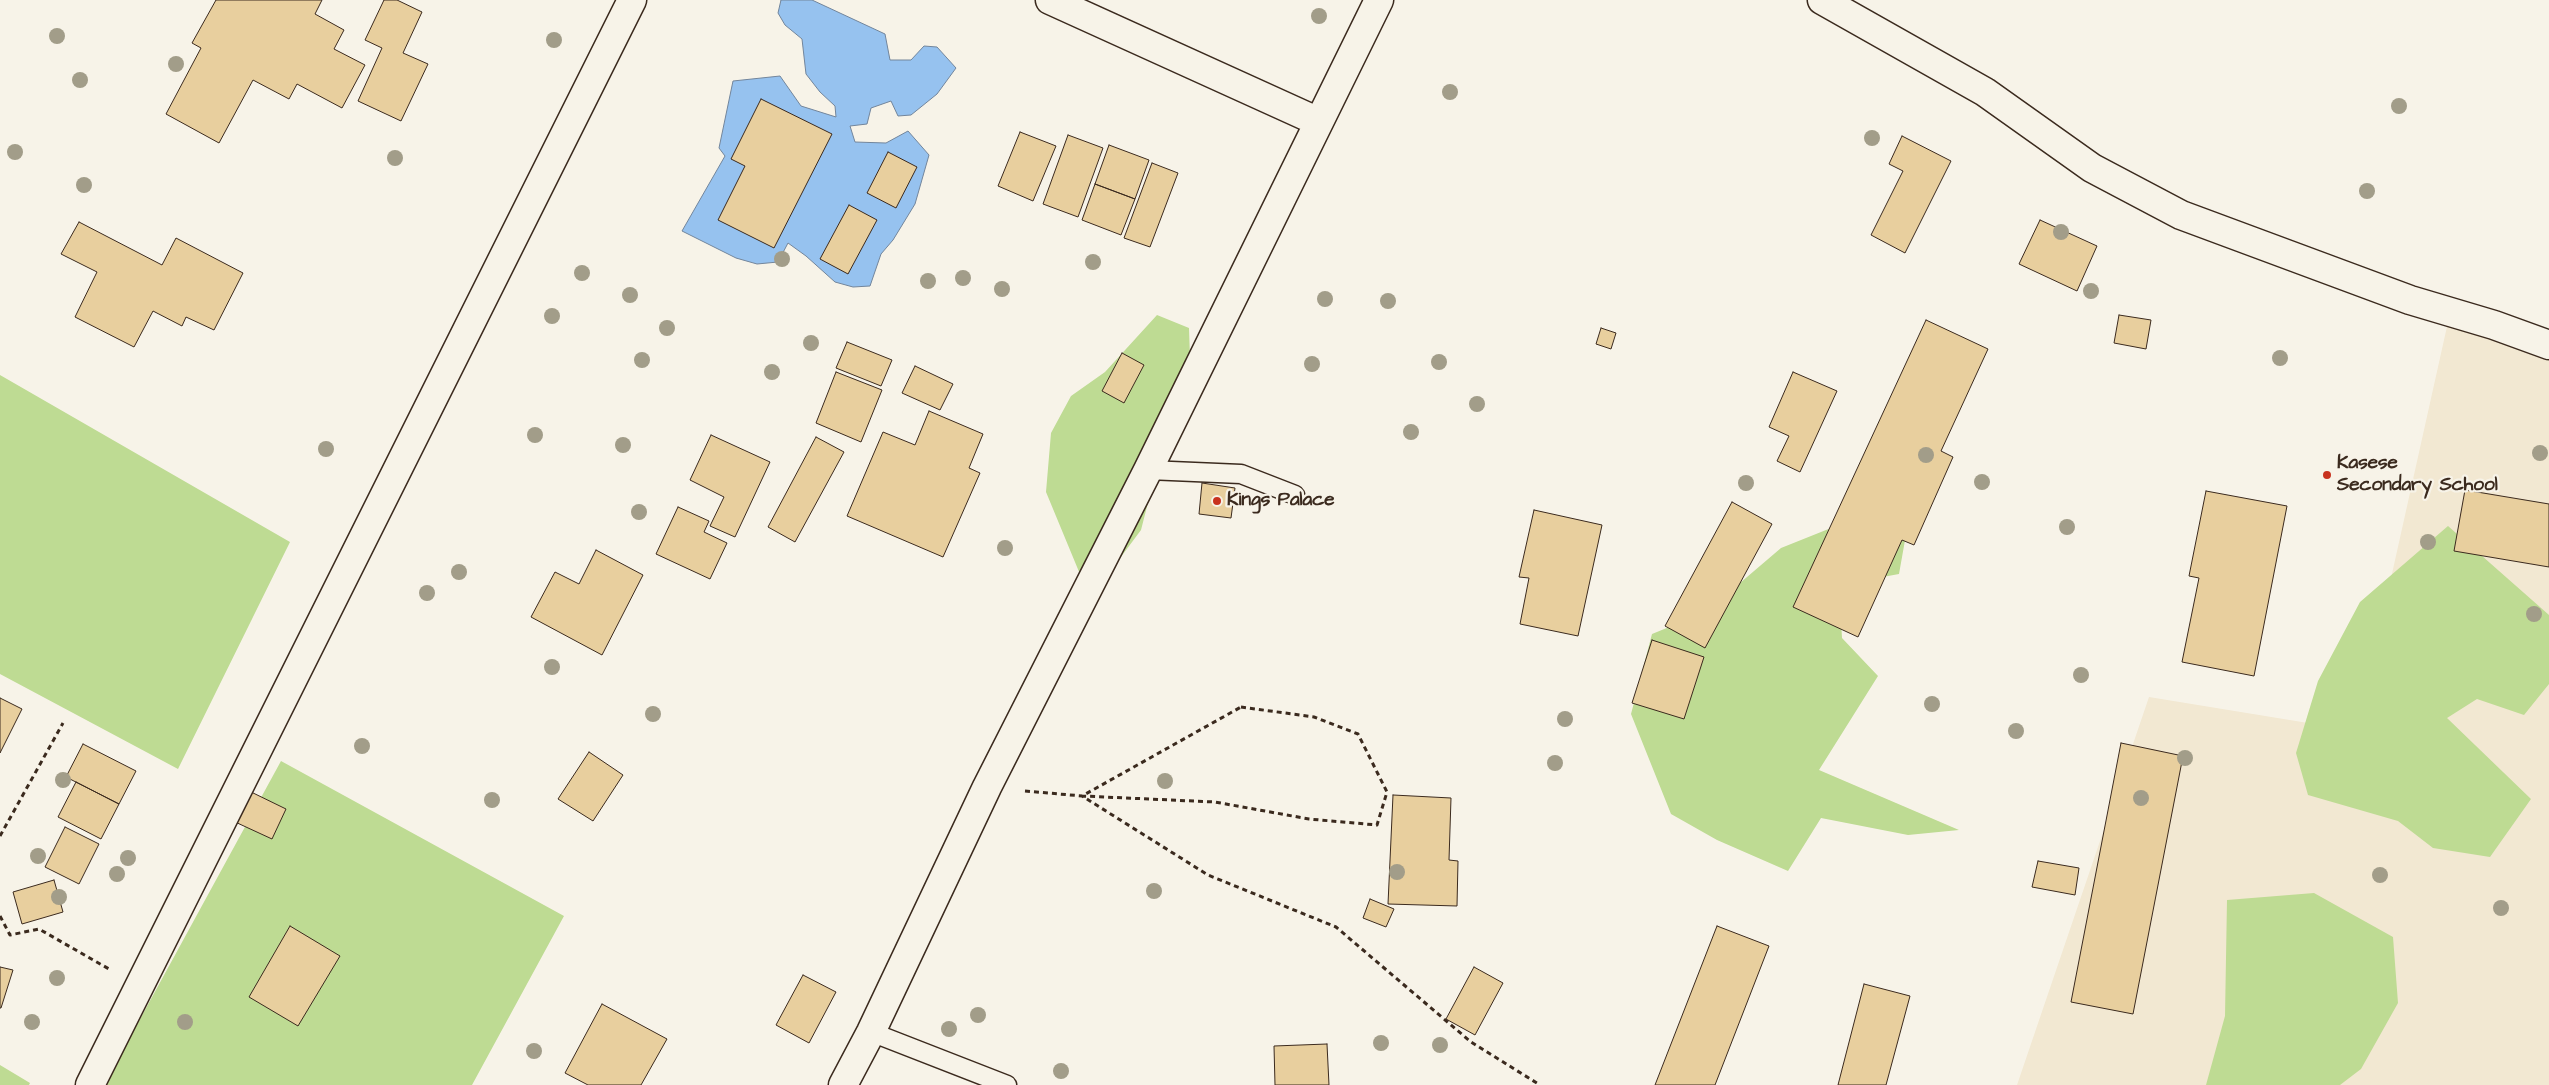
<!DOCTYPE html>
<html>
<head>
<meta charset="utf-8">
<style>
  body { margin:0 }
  canvas { display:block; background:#f7f3e8 }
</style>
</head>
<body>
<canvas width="2549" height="1085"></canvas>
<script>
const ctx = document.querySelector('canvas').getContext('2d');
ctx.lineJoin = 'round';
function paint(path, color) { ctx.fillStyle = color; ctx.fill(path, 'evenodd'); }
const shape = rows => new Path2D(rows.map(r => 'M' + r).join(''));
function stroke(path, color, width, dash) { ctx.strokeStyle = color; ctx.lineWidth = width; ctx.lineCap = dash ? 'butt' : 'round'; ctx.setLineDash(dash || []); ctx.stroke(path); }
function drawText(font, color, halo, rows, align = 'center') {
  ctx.font = font + ' "Architects Daughter",sans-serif'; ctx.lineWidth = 4.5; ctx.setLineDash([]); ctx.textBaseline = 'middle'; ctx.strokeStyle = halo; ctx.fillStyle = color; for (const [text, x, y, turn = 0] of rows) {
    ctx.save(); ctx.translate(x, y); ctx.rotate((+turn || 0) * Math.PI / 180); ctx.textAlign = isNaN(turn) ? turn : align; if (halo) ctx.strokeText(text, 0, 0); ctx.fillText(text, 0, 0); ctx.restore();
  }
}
paint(shape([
  [2448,322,2549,360,2549,1085,2017,1085,2149,697,2357,731]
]), '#f2e8d2');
paint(shape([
  [1157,315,1189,328,1191,388,1152,487,1141,530,1109,573,1082,579,1046,492,1051,433,1071,396,1105,372],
  [0,375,290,542,178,769,0,674],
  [1876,510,1907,529,1899,574,1839,585,1842,638,1878,676,1819,770,1959,830,1908,835,1821,818,1788,871,1717,840,1671,814,1631,714,1652,634,1706,612,1781,548],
  [2448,526,2549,615,2549,684,2524,715,2477,699,2447,718,2531,799,2490,857,2433,848,2398,821,2308,795,2296,753,2318,681,2360,602],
  [281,761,564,916,472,1085,104,1085],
  [2314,893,2393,937,2398,1003,2361,1069,2340,1085,2206,1085,2225,1016,2227,900],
  [0,1065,30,1083,29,1085,0,1085]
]), '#bedb93');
const water = shape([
  [781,0,812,0,885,34,890,60,911,60,924,46,937,47,956,68,937,94,911,115,898,116,891,101,871,108,867,124,850,126,855,142,886,143,908,131,929,155,915,204,893,240,881,254,870,286,853,287,835,282,806,256,788,243,778,262,757,264,736,258,682,231,725,156,719,148,733,81,780,76,801,106,836,117,835,106,820,92,806,74,802,39,785,25,778,13,781,0]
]);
paint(water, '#96c2ef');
stroke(water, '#72859b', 1);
const building = shape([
  [216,0,322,0,315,14,344,30,334,49,365,65,342,108,297,84,289,99,253,80,219,143,166,114,201,48,192,43,216,0],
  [384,0,397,0,422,12,403,53,428,64,401,121,358,101,382,48,365,40,384,0],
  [761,99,832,134,774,248,718,220,745,166,731,159,761,99],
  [1020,132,1056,146,1033,201,998,186,1020,132],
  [1068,135,1103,148,1078,217,1043,204,1068,135],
  [1902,136,1951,161,1905,253,1871,235,1903,171,1889,164,1902,136],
  [1109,145,1149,160,1135,199,1095,184,1109,145],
  [888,152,917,167,896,208,867,193,888,152],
  [1152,163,1178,173,1150,247,1124,238,1152,163],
  [1095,184,1135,199,1121,235,1082,220,1095,184],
  [849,205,877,220,848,274,820,259,849,205],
  [2040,220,2097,246,2077,291,2019,264,2040,220],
  [79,222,162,265,176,238,243,273,214,330,186,317,182,326,153,311,134,347,75,317,97,272,61,254,79,222],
  [2119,315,2151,320,2146,349,2114,343,2119,315],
  [1926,320,1988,349,1941,451,1953,457,1914,545,1902,540,1858,637,1793,607,1926,320],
  [1601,328,1616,333,1611,349,1596,344,1601,328],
  [847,342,892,360,881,386,836,368,847,342],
  [1122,353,1144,365,1124,403,1102,391,1122,353],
  [915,366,953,384,940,410,902,393,915,366],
  [836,372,882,390,861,442,816,423,836,372],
  [1793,372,1837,391,1800,472,1777,461,1789,436,1769,427,1793,372],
  [929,411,983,434,969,468,980,473,943,557,847,516,883,432,915,445,929,411],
  [711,435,770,462,735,537,710,526,724,497,690,480,711,435],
  [816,437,844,452,795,542,768,527,816,437],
  [1202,483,1235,488,1231,518,1199,514,1202,483],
  [2465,490,2549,504,2549,567,2454,551,2465,490],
  [2206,491,2287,506,2254,676,2182,662,2199,578,2189,576,2206,491],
  [1732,502,1772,524,1705,648,1665,626,1732,502],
  [678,507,709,521,704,532,727,543,710,579,656,554,678,507],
  [1534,510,1602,525,1578,636,1520,624,1529,578,1519,577,1534,510],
  [596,550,643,575,602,655,531,617,555,572,579,584,596,550],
  [1652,640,1704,657,1684,719,1632,703,1652,640],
  [0,698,22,709,0,753,0,698],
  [2121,743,2183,756,2133,1014,2071,1002,2121,743],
  [83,744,136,771,119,804,66,777,83,744],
  [589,752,623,775,593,821,558,799,589,752],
  [76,782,119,804,101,839,58,817,76,782],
  [247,790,286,809,272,839,233,821,247,790],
  [1393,795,1451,798,1449,860,1458,861,1457,906,1388,904,1393,795],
  [65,827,99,844,79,884,45,867,65,827],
  [2038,861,2079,868,2075,895,2032,887,2038,861],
  [54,880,63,912,22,924,13,892,54,880],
  [1370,899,1394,909,1386,927,1363,918,1370,899],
  [290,926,340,956,298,1026,249,997,290,926],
  [1717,926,1769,946,1715,1085,1655,1085,1717,926],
  [0,967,13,970,1,1008,0,1008,0,967],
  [1474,967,1503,983,1475,1035,1446,1019,1474,967],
  [803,975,836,992,809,1043,776,1025,803,975],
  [1864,984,1910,996,1886,1085,1838,1085,1864,984],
  [602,1004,667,1039,641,1085,588,1085,565,1073,602,1004],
  [1327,1044,1329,1085,1275,1085,1274,1046,1327,1044]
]);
paint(building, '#e8cf9e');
stroke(building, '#3b2a1e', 1);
const lane = shape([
  [1148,470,1241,474,1295,495],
  [871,1032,1007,1085]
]);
const street = shape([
  [1050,0,1319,122],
  [1822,0,1985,92,2092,168,2181,215,2410,300,2494,325,2549,345],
  [90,1085,632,0],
  [843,1085,871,1032,987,787,1148,470,1379,0]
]);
stroke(lane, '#3b2a1e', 21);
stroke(street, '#3b2a1e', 31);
stroke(shape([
  [1241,707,1314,717,1358,734,1387,792,1377,825,1309,819,1215,802,1082,796,1241,707],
  [1025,791,1082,796,1208,875,1336,927,1471,1042,1540,1085],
  [0,836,63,723],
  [0,916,10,935,39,929,109,969]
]), '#3b2a1e', 3, [5, 4]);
stroke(lane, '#f7f3e8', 18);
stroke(street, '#f7f3e8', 28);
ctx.fillStyle = '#a29d89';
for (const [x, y] of [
  [1319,16],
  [57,36],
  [554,40],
  [176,64],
  [80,80],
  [1450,92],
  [2399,106],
  [1872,138],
  [15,152],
  [395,158],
  [84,185],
  [2367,191],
  [2061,232],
  [782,259],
  [1093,262],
  [582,273],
  [963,278],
  [928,281],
  [1002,289],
  [2091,291],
  [630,295],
  [1325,299],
  [1388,301],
  [552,316],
  [667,328],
  [811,343],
  [2280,358],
  [642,360],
  [1439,362],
  [1312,364],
  [772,372],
  [1477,404],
  [1411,432],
  [535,435],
  [623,445],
  [326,449],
  [2540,453],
  [1926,455],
  [1982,482],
  [1746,483],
  [639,512],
  [2067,527],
  [2428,542],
  [1005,548],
  [459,572],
  [427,593],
  [2534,614],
  [552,667],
  [2081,675],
  [1932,704],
  [653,714],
  [1565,719],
  [2016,731],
  [362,746],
  [2185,758],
  [1555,763],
  [63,780],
  [1165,781],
  [2141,798],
  [492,800],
  [38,856],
  [128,858],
  [1397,872],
  [117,874],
  [2380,875],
  [1154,891],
  [59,897],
  [2501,908],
  [57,978],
  [978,1015],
  [32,1022],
  [185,1022],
  [949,1029],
  [1381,1043],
  [1440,1045],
  [534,1051],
  [1061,1071]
]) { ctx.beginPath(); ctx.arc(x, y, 8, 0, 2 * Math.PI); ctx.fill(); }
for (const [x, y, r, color] of [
  [2327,475,5,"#c8321e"],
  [1217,501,5,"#c8321e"]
]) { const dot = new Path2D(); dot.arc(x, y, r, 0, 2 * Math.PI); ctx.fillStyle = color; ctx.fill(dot); stroke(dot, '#f7f3e8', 2); }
drawText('bold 19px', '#3b2a1e', '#f7f3e8', [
  ["Kasese",2337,464],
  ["Secondary School",2337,486],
  ["Kings Palace",1227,501]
], 'left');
</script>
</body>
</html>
